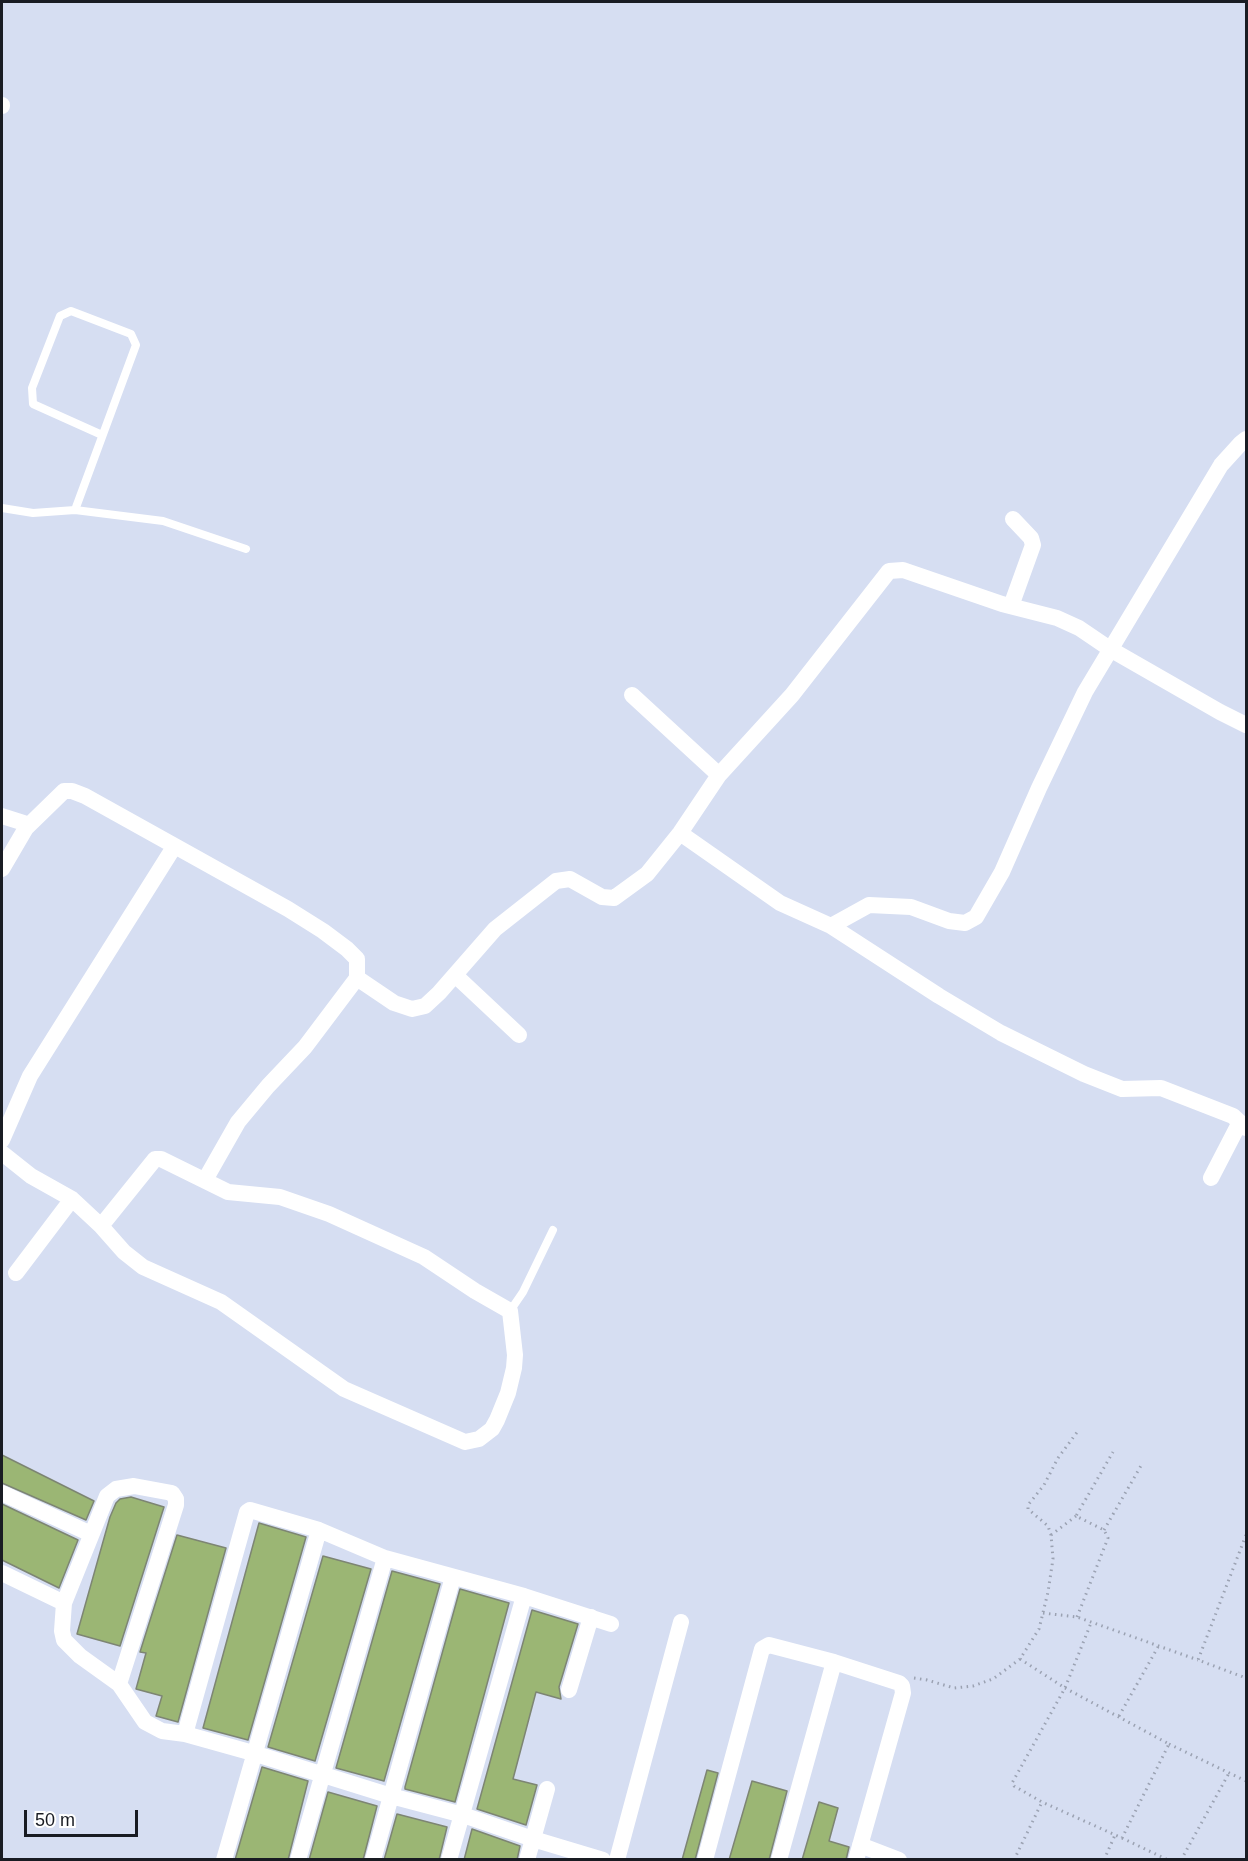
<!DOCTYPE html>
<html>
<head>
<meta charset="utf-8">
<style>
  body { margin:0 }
  #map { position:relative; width:1248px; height:1861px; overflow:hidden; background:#d6def2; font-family:Helvetica,sans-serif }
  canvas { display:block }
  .frame { position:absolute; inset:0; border:3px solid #191c23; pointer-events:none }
  .scale { position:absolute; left:24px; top:1810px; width:114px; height:27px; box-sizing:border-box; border:3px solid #191c23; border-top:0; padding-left:8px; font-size:18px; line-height:21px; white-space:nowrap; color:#191c23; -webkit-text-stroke:4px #fff; paint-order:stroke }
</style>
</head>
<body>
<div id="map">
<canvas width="1248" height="1861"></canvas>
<div class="frame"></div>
<div class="scale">50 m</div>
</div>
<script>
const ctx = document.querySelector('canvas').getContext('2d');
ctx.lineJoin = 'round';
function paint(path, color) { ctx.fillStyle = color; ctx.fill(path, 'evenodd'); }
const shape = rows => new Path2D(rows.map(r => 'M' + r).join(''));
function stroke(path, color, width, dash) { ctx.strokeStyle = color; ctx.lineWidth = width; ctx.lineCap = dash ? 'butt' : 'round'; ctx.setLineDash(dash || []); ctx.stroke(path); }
const building = shape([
  [2,1455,94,1501,86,1520,2,1483,2,1455],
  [131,1497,164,1507,120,1646,77,1634,110,1517,116,1503,120,1499,131,1497],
  [2,1504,78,1540,59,1588,2,1560,2,1504],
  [259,1523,306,1537,248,1740,203,1728,259,1523],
  [177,1535,226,1548,178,1722,156,1716,162,1696,136,1689,146,1653,140,1652,177,1535],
  [323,1556,371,1569,315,1761,268,1747,323,1556],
  [392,1571,440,1584,384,1781,336,1768,392,1571],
  [460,1589,509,1603,455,1802,405,1789,405,1787,460,1589],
  [532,1610,578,1624,559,1687,561,1699,536,1692,513,1779,537,1785,526,1825,477,1809,532,1610],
  [262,1767,308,1781,288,1860,235,1860,262,1767],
  [707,1770,718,1773,695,1860,682,1860,707,1770],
  [752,1781,787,1791,769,1860,729,1860,752,1781],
  [328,1792,377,1806,363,1860,309,1860,328,1792],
  [819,1802,838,1808,829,1841,849,1847,846,1860,802,1860,819,1802],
  [397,1814,447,1827,439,1860,384,1860,397,1814],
  [472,1829,520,1846,517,1860,464,1860,472,1829]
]);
paint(building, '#9bb674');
stroke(building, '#7d8573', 1.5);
stroke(shape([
  [1104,1530,1142,1464],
  [1051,1535,1076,1516],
  [1246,1535,1198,1660,1246,1678],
  [1043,1613,1077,1617,1198,1660],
  [1077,1617,1108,1538,1104,1530,1076,1516,1113,1452],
  [1020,1659,1065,1688,1091,1623],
  [914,1678,927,1680,954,1688,973,1686,993,1679,1020,1659,1039,1629,1048,1592,1053,1559,1051,1535,1048,1526,1028,1509,1028,1505,1044,1485,1058,1458,1078,1431],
  [1065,1688,1169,1744,1122,1838,1042,1802,1014,1786,1012,1783,1065,1688],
  [1119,1716,1158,1647],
  [1169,1744,1246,1781],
  [1122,1838,1168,1860],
  [1014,1860,1042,1802],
  [1104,1860,1115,1835],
  [1181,1860,1229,1773]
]), '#9ba2b2', 3, [1.5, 4.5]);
stroke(shape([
  [2,508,33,513,75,510,136,345,131,334,71,311,60,316,32,388,33,404,102,435],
  [75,510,163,521,246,549],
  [510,1311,523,1292,553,1230]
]), '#fff', 8);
stroke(shape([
  [2,105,2,106],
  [1011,606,1033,545,1031,538,1013,519],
  [632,695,719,775],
  [2,816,24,823,26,828,2,869],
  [26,828,64,791,72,791,85,796,288,909,323,931,347,949,357,959,357,978,305,1047,268,1086,238,1122,205,1180],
  [680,833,780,903,831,926,939,996,1001,1033,1084,1074,1122,1089,1161,1088,1233,1116,1246,1128],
  [831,926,869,905,911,907,949,921,965,923,976,917,1002,872,1039,788,1085,692,1221,465,1241,443,1246,439],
  [455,975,519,1035],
  [357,978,394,1003,412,1009,425,1006,439,993,495,929,556,881,570,879,602,897,614,898,647,874,680,833,719,775,792,695,889,571,903,570,1002,604,1057,618,1079,628,1110,649,1220,712,1246,725],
  [2,1140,30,1076,174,847],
  [2,1153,31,1176,72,1199,101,1226,124,1252,143,1267,221,1302,344,1389,465,1442,479,1439,492,1429,497,1420,508,1393,514,1368,515,1355,510,1311,475,1291,424,1257,329,1214,280,1197,228,1192,161,1159,155,1159,101,1226],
  [1211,1178,1240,1122],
  [16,1273,72,1199],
  [2,1493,91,1534],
  [2,1573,64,1603],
  [119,1684,176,1505,176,1499,172,1493,134,1486,116,1489,107,1496,64,1603,62,1631,64,1640,80,1656,119,1684,145,1722,162,1731,185,1734,253,1753,391,1796,463,1815,533,1839,603,1860],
  [569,1690,591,1617],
  [185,1734,247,1512,250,1510,319,1530,385,1558,524,1596,611,1624],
  [860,1845,899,1860],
  [224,1860,319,1530],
  [298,1860,385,1558],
  [373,1860,453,1577],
  [449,1860,524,1596],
  [527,1860,547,1789],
  [617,1860,681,1622],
  [705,1860,762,1649,769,1645,834,1662,899,1683,902,1686,903,1693,856,1860],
  [779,1860,834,1662]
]), '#fff', 16);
</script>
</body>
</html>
